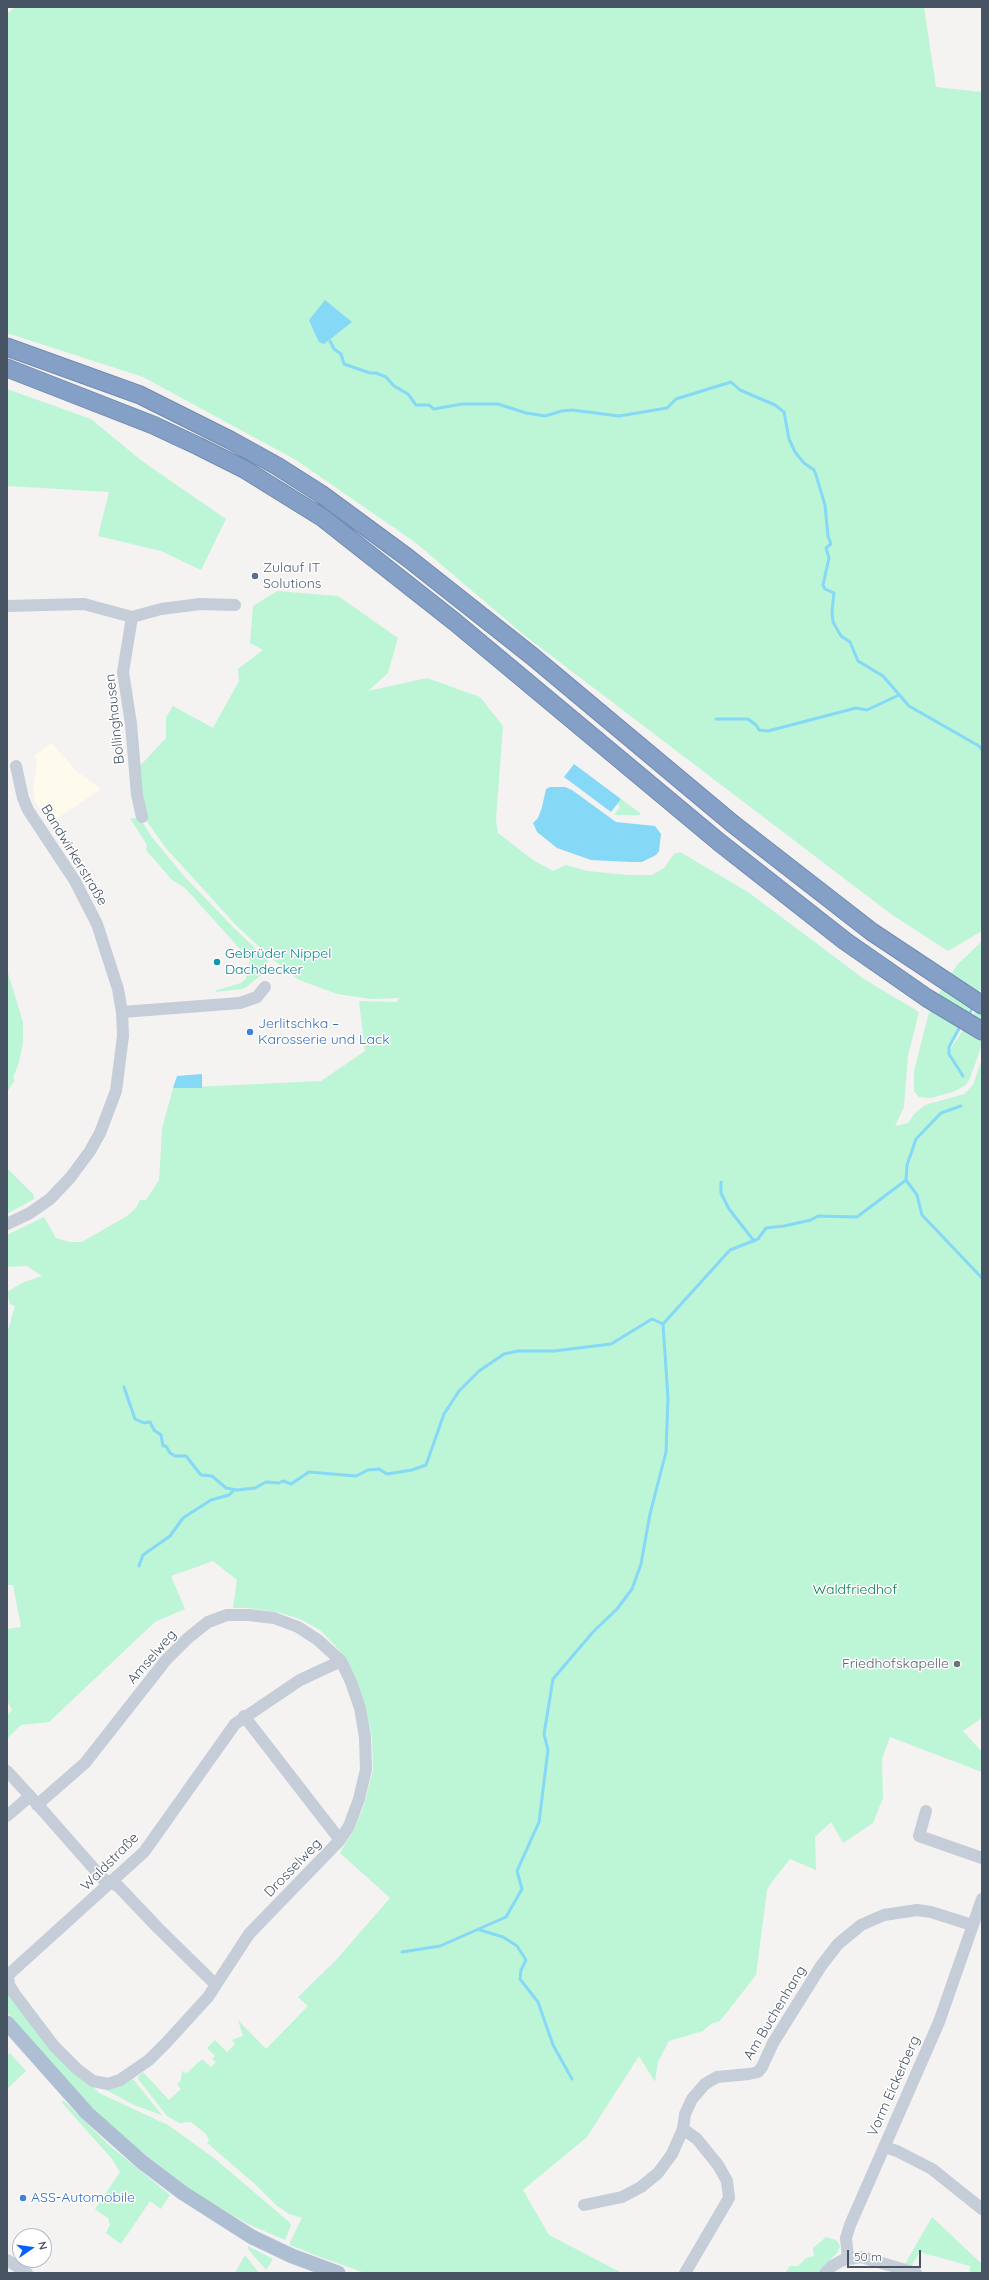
<!DOCTYPE html>
<html>
<head>
<meta charset="utf-8">
<style>
  body { margin:0 }
  #map { position:relative; width:989px; height:2280px; overflow:hidden; background:#f5f2f2; font-family:Quicksand,sans-serif }
  canvas { display:block }
  .frame { position:absolute; inset:0; border:8px solid #475463; pointer-events:none }
  .north { position:absolute; left:12px; top:2228px; width:40px; height:40px; box-sizing:border-box; background:#fff; border:1px solid #b5bbc1; border-radius:50%; rotate:77deg; font-size:11px; font-weight:700; line-height:16px; text-align:center; color:#475463 }
  .north::after { content:''; display:block; margin:auto; width:14px; height:18px; background:#0561fc; clip-path:polygon(50% 0,100% 100%,50% 72%,0 100%) }
  .scale { position:absolute; left:847px; top:2250px; width:74px; height:18px; box-sizing:border-box; border:2px solid #475463; border-top:0; padding-left:5px; font-size:12px; line-height:14px; white-space:nowrap; color:#475463; -webkit-text-stroke:3px #fff; paint-order:stroke }
</style>
</head>
<body>
<div id="map">
<canvas width="989" height="2280"></canvas>
<div class="frame"></div>
<div class="north">N</div>
<div class="scale">50 m</div>
</div>
<script>
const ctx = document.querySelector('canvas').getContext('2d');
ctx.lineJoin = 'round';
function paint(path, color) { ctx.fillStyle = color; ctx.fill(path, 'evenodd'); }
const shape = rows => new Path2D(rows.map(r => 'M' + r).join(''));
function stroke(path, color, width, dash) { ctx.strokeStyle = color; ctx.lineWidth = width; ctx.lineCap = dash ? 'butt' : 'round'; ctx.setLineDash(dash || []); ctx.stroke(path); }
function drawText(font, color, halo, rows, align = 'center') {
  ctx.font = font + ' Quicksand,sans-serif'; ctx.lineWidth = 3; ctx.setLineDash([]); ctx.textBaseline = 'middle'; ctx.strokeStyle = halo; ctx.fillStyle = color; for (const [text, x, y, turn = 0] of rows) {
    ctx.save(); ctx.translate(x, y); ctx.rotate((+turn || 0) * Math.PI / 180); ctx.textAlign = isNaN(turn) ? turn : align; if (halo) ctx.strokeText(text, 0, 0); ctx.fillText(text, 0, 0); ctx.restore();
  }
}
paint(shape([
  [52,743,76,771,101,789,50,823,35,801,33,787,37,765,35,755]
]), '#fefaec');
paint(shape([
  [15,7,924,7,936,87,982,92,982,931,948,951,891,914,524,635,416,543,296,460,143,377,7,333,7,14],
  [7,389,91,419,142,461,226,519,201,570,161,551,98,536,109,492,7,486],
  [277,591,338,596,398,638,388,673,368,691,427,678,480,697,503,726,496,820,498,833,533,860,553,871,566,865,587,871,629,875,652,875,664,868,674,854,680,852,748,892,864,979,919,1012,908,1056,904,1107,895,1126,908,1123,915,1113,925,1105,964,1094,973,1085,982,1059,982,1718,963,1731,982,1752,982,1772,890,1737,882,1759,883,1798,873,1823,843,1843,831,1822,815,1837,816,1870,790,1859,771,1883,767,1890,756,1975,720,2021,711,2024,703,2031,669,2041,658,2062,655,2082,639,2056,587,2137,523,2190,549,2235,622,2273,365,2273,320,2257,290,2245,290,2242,302,2218,289,2214,276,2205,256,2185,207,2143,209,2140,206,2134,191,2122,179,2123,167,2116,138,2079,138,2077,143,2072,169,2100,181,2089,177,2084,181,2080,182,2071,187,2073,202,2059,211,2067,216,2062,212,2059,215,2056,207,2048,215,2040,227,2052,235,2044,232,2040,243,2036,238,2020,266,2049,308,2006,298,1997,336,1960,390,1898,340,1853,355,1828,364,1805,373,1770,372,1738,365,1704,356,1679,340,1651,320,1630,300,1619,277,1612,248,1608,233,1608,237,1580,213,1561,171,1576,185,1609,155,1622,49,1722,21,1725,7,1739,7,1715,12,1710,7,1700,7,1629,21,1627,13,1585,7,1585,7,1334,15,1306,10,1304,7,1292,22,1283,42,1276,27,1266,7,1267,7,1235,44,1217,56,1238,70,1242,82,1242,127,1216,136,1208,140,1200,146,1200,159,1180,162,1129,173,1088,321,1081,365,1051,359,1001,396,1002,400,998,371,999,337,994,299,980,271,958,235,924,165,847,143,816,137,769,166,738,166,717,173,706,213,728,239,681,238,669,263,650,250,643,253,606],
  [621,799,640,813,640,815,614,815,620,807,617,804],
  [130,818,140,818,151,836,184,876,232,926,268,961,266,971,249,985,243,989,215,992,217,990,241,983,246,979,250,960,185,888,172,880,146,850,147,845],
  [982,941,982,987,948,1046,951,1048,982,1002,982,1045,970,1078,966,1085,953,1092,931,1098,919,1097,914,1091,914,1071,928,1016,936,998,957,965],
  [7,970,23,1022,23,1043,19,1062,13,1078,15,1080,7,1092],
  [7,1168,34,1195,34,1199,7,1214],
  [7,1992,99,2093,168,2125,214,2158,288,2221,291,2225,285,2240,248,2224,198,2195,130,2143,81,2097,7,2012],
  [10,2053,26,2071,7,2089,7,2056],
  [133,2079,162,2115,161,2115,134,2105,106,2090],
  [63,2100,109,2145,170,2195,161,2209,150,2201,121,2244,106,2233,110,2225,108,2218,95,2209,120,2172,112,2159,62,2103],
  [932,2217,982,2264,982,2273,970,2273,970,2266,920,2252,912,2265,905,2264],
  [826,2237,836,2240,840,2246,837,2253,817,2273,785,2273,790,2266,798,2266,806,2258,814,2256,813,2248],
  [248,2246,273,2259,266,2270,248,2249],
  [245,2255,259,2273,235,2273]
]), '#bdf5d7');
paint(shape([
  [325,300,352,322,324,344,319,342,315,334,309,320],
  [574,764,621,799,611,812,564,777],
  [550,787,565,787,572,790,616,822,655,826,661,834,659,851,656,855,642,862,630,862,591,860,557,848,537,832,533,823,538,818,542,807,546,789],
  [202,1074,202,1088,173,1088,177,1076]
]), '#86d8f7');
stroke(shape([
  [330,341,334,349,341,354,344,364,370,373,376,373,386,377,394,386,408,394,416,405,429,405,434,409,462,404,498,404,526,413,545,416,562,411,572,410,619,416,667,408,676,399,731,382,740,390,775,405,784,412,789,439,795,452,804,463,814,470,816,475,825,505,828,536,831,544,826,548,829,558,823,585,825,589,834,593,832,611,833,622,841,636,850,642,858,661,883,676,909,706,979,746,982,750],
  [716,719,748,719,756,725,759,730,768,731,856,708,867,710,899,695],
  [968,1016,974,1005],
  [961,1025,949,1047,949,1054,963,1076],
  [906,1180,917,1195,922,1215,982,1278],
  [721,1182,721,1193,729,1209,754,1241],
  [663,1324,730,1250,758,1239,766,1228,784,1226,811,1220,818,1216,857,1217,906,1180,907,1165,916,1139,941,1113,961,1106],
  [124,1387,135,1419,144,1423,150,1422,154,1430,161,1435,163,1446,166,1446,170,1453,175,1456,186,1456,201,1475,212,1476,226,1488,237,1490,255,1488,266,1482,279,1483,283,1481,291,1484,309,1472,356,1476,368,1470,379,1469,387,1474,412,1470,426,1465,444,1414,459,1391,479,1371,504,1354,518,1351,554,1351,611,1344,652,1319,663,1324],
  [139,1566,143,1555,170,1536,183,1518,211,1500,229,1495,234,1490],
  [480,1930,503,1937,517,1946,526,1960,521,1970,520,1979,538,2002,553,2045,572,2079],
  [402,1952,440,1946,506,1917,522,1889,517,1871,539,1822,548,1750,544,1734,553,1679,593,1632,617,1609,632,1589,641,1564,650,1514,666,1452,668,1398,663,1324]
]), '#86d8f7', 3);
const highway = shape([
  [7,347,140,395,230,440,277,466,321,494,408,558,532,656,733,824,872,932,982,1005],
  [7,368,153,425,198,446,244,469,323,518,455,622,719,842,845,941,927,998,982,1031]
]);
stroke(highway, '#708bb2', 19);
stroke(shape([
  [7,606,84,604,132,617,161,609,200,604,235,605],
  [132,617,123,672,131,724,137,795,142,817],
  [122,1012,240,1003,257,997,265,987],
  [7,1224,30,1213,50,1199,70,1178,90,1151,100,1133,116,1091,123,1036,122,1012,118,989,97,924,75,881,28,810,23,798,16,766],
  [7,1771,30,1796],
  [37,1805,85,1763,166,1660,188,1638,208,1622,227,1615,249,1615,274,1618,298,1627,318,1640,341,1661,351,1682,360,1708,365,1737,366,1769,359,1799,349,1826,340,1840],
  [926,1811,919,1836,982,1858],
  [7,1816,30,1796,103,1879,118,1886,158,1928,215,1984],
  [7,1976,144,1852,235,1724,300,1680,341,1661],
  [8,1976,9,1985,14,1993,54,2046,77,2069,93,2081,108,2084,120,2080,149,2060,167,2042,208,1997,249,1934,340,1840,244,1716],
  [683,2129,697,2139,718,2165,727,2181,729,2198,685,2273],
  [884,2147,897,2151,932,2169,982,2209],
  [584,2205,622,2197,641,2187,658,2173,672,2154,683,2129,685,2114,692,2099,705,2084,717,2077,749,2074,758,2072,762,2067,773,2043,821,1966,838,1944,861,1925,884,1915,917,1910,931,1912,972,1925],
  [848,2258,846,2238,850,2225,939,2022,982,1899],
  [7,2260,27,2273],
  [825,2273,832,2266,843,2260,861,2257,916,2273]
]), '#c5cdd8', 12);
stroke(shape([
  [7,2023,87,2113,142,2162,183,2193,252,2237,292,2256,338,2273]
]), '#afbfd3', 15);
stroke(highway, '#85a0c6', 17);
for (const [x, y, r, color] of [
  [255,576,4,"#5c6f8a"],
  [217,962,4,"#0f9aa8"],
  [250,1032,4,"#3f7fe0"],
  [957,1664,4,"#6b7280"],
  [23,2198,4,"#3f7fe0"]
]) { const dot = new Path2D(); dot.arc(x, y, r, 0, 2 * Math.PI); ctx.fillStyle = color; ctx.fill(dot); stroke(dot, '#fff', 1.5); }
drawText('14px', '#4e5e75', '#fff', [
  ["Zulauf IT",263,568],
  ["Solutions",263,584]
], 'left');
drawText('14px', '#475463', '#fff', [
  ["Bollinghausen",115,719,-96],
  ["Bandwirkerstraße",74,855,59],
  ["Amselweg",152,1657,-49],
  ["Waldstraße",110,1862,-45],
  ["Drosselweg",293,1868,-46],
  ["Am Buchenhang",775,2013,-59],
  ["Vorm Eickerberg",894,2086,-66]
]);
drawText('14px', '#0d838f', '#fff', [
  ["Gebrüder Nippel",225,954],
  ["Dachdecker",225,970]
], 'left');
drawText('14px', '#366cbe', '#fff', [
  ["Jerlitschka –",258,1024],
  ["Karosserie und Lack",258,1040],
  ["ASS-Automobile",31,2198]
], 'left');
drawText('14px', '#0c834f', '#fff', [
  ["Waldfriedhof",855,1590]
]);
drawText('14px', '#5b616d', '#fff', [
  ["Friedhofskapelle",949,1664]
], 'right');
</script>
</body>
</html>
